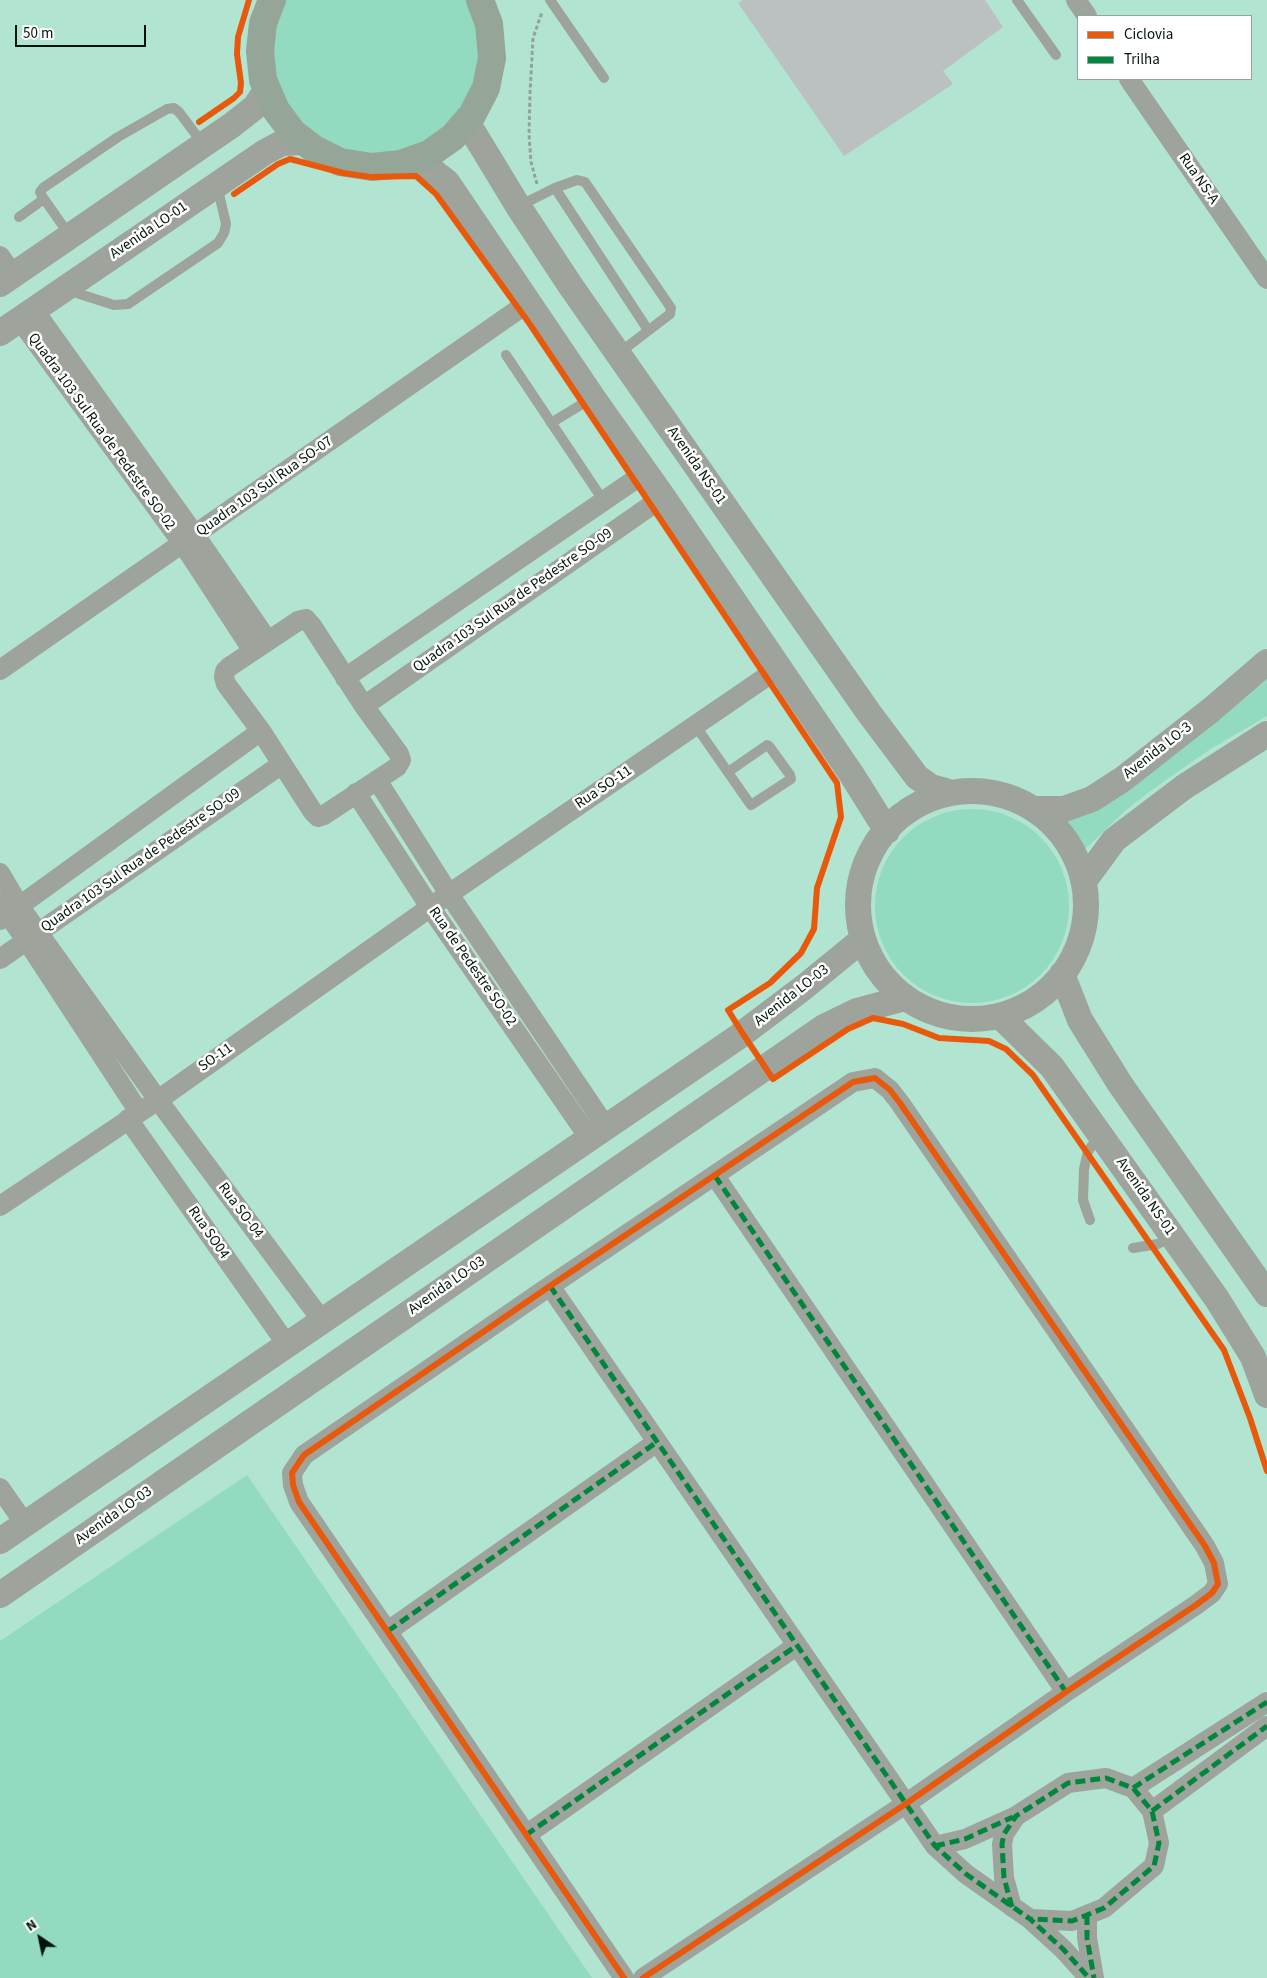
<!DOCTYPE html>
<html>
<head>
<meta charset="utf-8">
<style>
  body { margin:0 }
  #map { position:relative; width:1267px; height:1978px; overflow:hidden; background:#b2e4d2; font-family:"Source Sans 3",sans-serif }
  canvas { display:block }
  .legend { position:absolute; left:1077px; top:15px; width:175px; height:65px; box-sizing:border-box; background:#fff; border:1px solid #99a19e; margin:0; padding:6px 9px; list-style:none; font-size:15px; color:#00140c }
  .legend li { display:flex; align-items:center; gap:10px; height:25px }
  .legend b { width:25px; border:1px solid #99a19e }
  .north { position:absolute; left:15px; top:1913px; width:50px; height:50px; -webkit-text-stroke:4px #fff; paint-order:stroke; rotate:326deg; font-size:14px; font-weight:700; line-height:20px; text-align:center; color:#00140c }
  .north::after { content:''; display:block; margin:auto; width:18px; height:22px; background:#00140c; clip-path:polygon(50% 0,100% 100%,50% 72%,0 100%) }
  .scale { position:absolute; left:15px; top:25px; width:131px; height:22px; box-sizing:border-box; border:2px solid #00140c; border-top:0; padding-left:6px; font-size:15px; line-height:18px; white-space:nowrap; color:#00140c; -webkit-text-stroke:4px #fff; paint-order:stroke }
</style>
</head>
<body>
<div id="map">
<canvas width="1267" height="1978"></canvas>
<ul class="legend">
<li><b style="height:6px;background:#e8590c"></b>Ciclovia</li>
<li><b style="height:6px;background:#00873e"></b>Trilha</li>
</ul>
<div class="north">N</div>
<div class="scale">50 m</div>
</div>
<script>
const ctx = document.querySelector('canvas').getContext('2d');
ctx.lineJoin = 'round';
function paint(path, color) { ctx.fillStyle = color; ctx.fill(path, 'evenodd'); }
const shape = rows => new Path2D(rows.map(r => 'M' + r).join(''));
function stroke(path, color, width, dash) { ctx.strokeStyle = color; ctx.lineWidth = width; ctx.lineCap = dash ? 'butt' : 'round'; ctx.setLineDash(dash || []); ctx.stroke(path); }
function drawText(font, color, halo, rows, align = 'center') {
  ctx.font = font + ' "Source Sans 3",sans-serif'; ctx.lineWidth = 5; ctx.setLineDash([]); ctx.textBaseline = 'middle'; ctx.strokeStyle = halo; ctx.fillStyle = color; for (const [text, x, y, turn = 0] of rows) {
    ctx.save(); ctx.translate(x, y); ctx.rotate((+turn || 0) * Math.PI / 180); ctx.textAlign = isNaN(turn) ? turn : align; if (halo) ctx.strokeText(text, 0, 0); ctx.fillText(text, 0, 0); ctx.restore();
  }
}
paint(shape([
  [285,0,467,0,473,12,480,49,474,85,452,121,429,140,406,150,373,154,343,149,313,134,292,113,275,76,273,35],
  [1267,680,1267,716,1212,748,1153,789,1125,811,1082,852,1063,823,1105,800,1175,755],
  '875 906a97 97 0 1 1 194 0a97 97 0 1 1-194 0Z',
  [247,1475,592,1978,0,1978,0,1641]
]), '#92dac0');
paint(shape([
  [743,0,985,0,1003,27,943,71,953,84,844,156,738,3]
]), '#bac1c0');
stroke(shape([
  [537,184,531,162,529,135,530,93,533,38,542,12]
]), '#91a49a', 3, [4, 2.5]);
stroke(shape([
  [550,0,604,78],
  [1017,0,1056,55],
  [555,188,648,330],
  [519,206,555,188,577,180,585,182,671,308,670,314,619,353],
  [19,217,44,199],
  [70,236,42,196,40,192,43,188,118,137,167,109,174,108,179,112,203,144],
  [67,290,114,305,128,304,218,243,224,233,226,224,217,185],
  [506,355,603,500],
  [551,423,592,398],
  [695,725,748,801,751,805,791,779,790,775,769,746,767,745,728,772],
  [1090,1220,1083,1200,1084,1169,1088,1151,1094,1143,1101,1138],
  [1133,1248,1158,1244,1172,1236]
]), '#9ea39b', 10);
stroke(shape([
  [1076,0,1087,16],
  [1129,79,1267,279],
  [0,256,13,275],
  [34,310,195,535,268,641],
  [20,320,183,544,253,651],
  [306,619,312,626,364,706,399,754,401,760,397,767,324,815,318,817,313,812,261,731,226,684,224,677,225,671,229,667,298,621,306,619],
  [0,670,529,302],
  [345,678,646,472],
  [364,706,663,497],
  [377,780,449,894,606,1127],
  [356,793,430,907,590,1139],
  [0,873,20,907,158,1100,323,1322],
  [0,904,27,941,139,1112],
  [0,920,261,731],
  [0,959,282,764],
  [128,1119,288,1346],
  [715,1176,1066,1692],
  [0,1206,158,1100,449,894,779,668],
  [550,1286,935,1846,966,1874,1030,1919,1063,1949,1089,1978],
  [0,1488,25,1524],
  [388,1631,657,1442],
  [1133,1788,1267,1702],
  [1152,1811,1267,1726],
  [526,1835,796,1646],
  [935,1846,965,1839,1016,1816],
  [1012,1907,1004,1878,1002,1844,1004,1834,1016,1816,1068,1783,1106,1778,1133,1788,1152,1811,1159,1843,1154,1866,1104,1908,1072,1921,1030,1919],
  [1087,1915,1087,1938,1094,1978],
  [624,1978,299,1502,293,1485,292,1473,304,1455,550,1286,853,1082,875,1078,890,1090,900,1103,1205,1546,1214,1563,1218,1584,1212,1593,1196,1605,1066,1692,907,1803,643,1978]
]), '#9ea39b', 20);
stroke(shape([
  [467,122,518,206,570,285,869,713,917,777,931,787,946,791],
  [417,159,447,182,593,398,663,497,852,775,887,831],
  [0,284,232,125,255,107,266,90],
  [0,333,265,152,282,143,303,142],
  '858 905a114 114 0 1 1 228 0a114 114 0 1 1-228 0Z',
  [1034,809,1064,809,1092,799,1123,779,1211,710,1267,662],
  [1084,881,1114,840,1184,787,1267,734],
  [1062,974,1080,1020,1120,1084,1267,1294],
  [1000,1016,1052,1067,1217,1299,1253,1357,1267,1395],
  [0,1541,738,1037,803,988,863,939],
  [0,1595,824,1027,857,1011,905,998]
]), '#9ea39b', 26);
stroke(shape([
  [272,0,263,23,260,51,263,80,276,110,293,133,314,149,340,162,372,167,401,164,429,154,453,137,472,115,486,88,492,58,489,24,480,0]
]), '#95a698', 28);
stroke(shape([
  [715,1176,1066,1692],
  [550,1286,935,1846,966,1874,1030,1919,1063,1949,1089,1978],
  [388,1631,657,1442],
  [1133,1788,1267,1702],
  [1152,1811,1267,1726],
  [526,1835,796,1646],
  [935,1846,965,1839,1013,1817],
  [1012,1907,1004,1878,1002,1844,1004,1834,1016,1816,1068,1783,1106,1778,1133,1788,1152,1811,1159,1843,1154,1866,1104,1908,1072,1921,1030,1919],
  [1087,1915,1087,1938,1094,1978]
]), '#00873e', 5, [10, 5]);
stroke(shape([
  [199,122,234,98,240,92,241,83,237,54,238,37,249,0],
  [234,194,278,164,290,159,343,173,371,177,416,176,436,194,529,323,837,783,841,817,817,888,814,929,801,953,770,983,728,1010,743,1034,773,1079,848,1029,873,1018,903,1024,939,1038,989,1041,1006,1049,1033,1075,1224,1350,1250,1418,1267,1471],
  [624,1978,299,1502,293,1485,292,1473,304,1455,550,1286,853,1082,875,1078,890,1090,900,1103,1205,1546,1214,1563,1218,1584,1212,1593,1196,1605,1066,1692,907,1803,643,1978]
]), '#e8590c', 6);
drawText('15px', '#00140c', '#fff', [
  ["Rua NS-A",1198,179,55],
  ["Avenida LO-01",149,231,-34],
  ["Quadra 103 Sul Rua de Pedestre SO-02",101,432,54],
  ["Avenida NS-01",696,466,55],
  ["Quadra 103 Sul Rua SO-07",265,487,-35],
  ["Quadra 103 Sul Rua de Pedestre SO-09",513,601,-35],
  ["Avenida LO-3",1158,751,-38],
  ["Rua SO-11",604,788,-34],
  ["Quadra 103 Sul Rua de Pedestre SO-09",141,861,-35],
  ["Rua de Pedestre SO-02",472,967,55],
  ["Avenida LO-03",792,996,-38],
  ["SO-11",216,1058,-35],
  ["Avenida NS-01",1145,1197,55],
  ["Rua SO-04",240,1211,53],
  ["Rua SO04",208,1233,55],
  ["Avenida LO-03",447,1286,-35],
  ["Avenida LO-03",114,1516,-35]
]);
</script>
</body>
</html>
